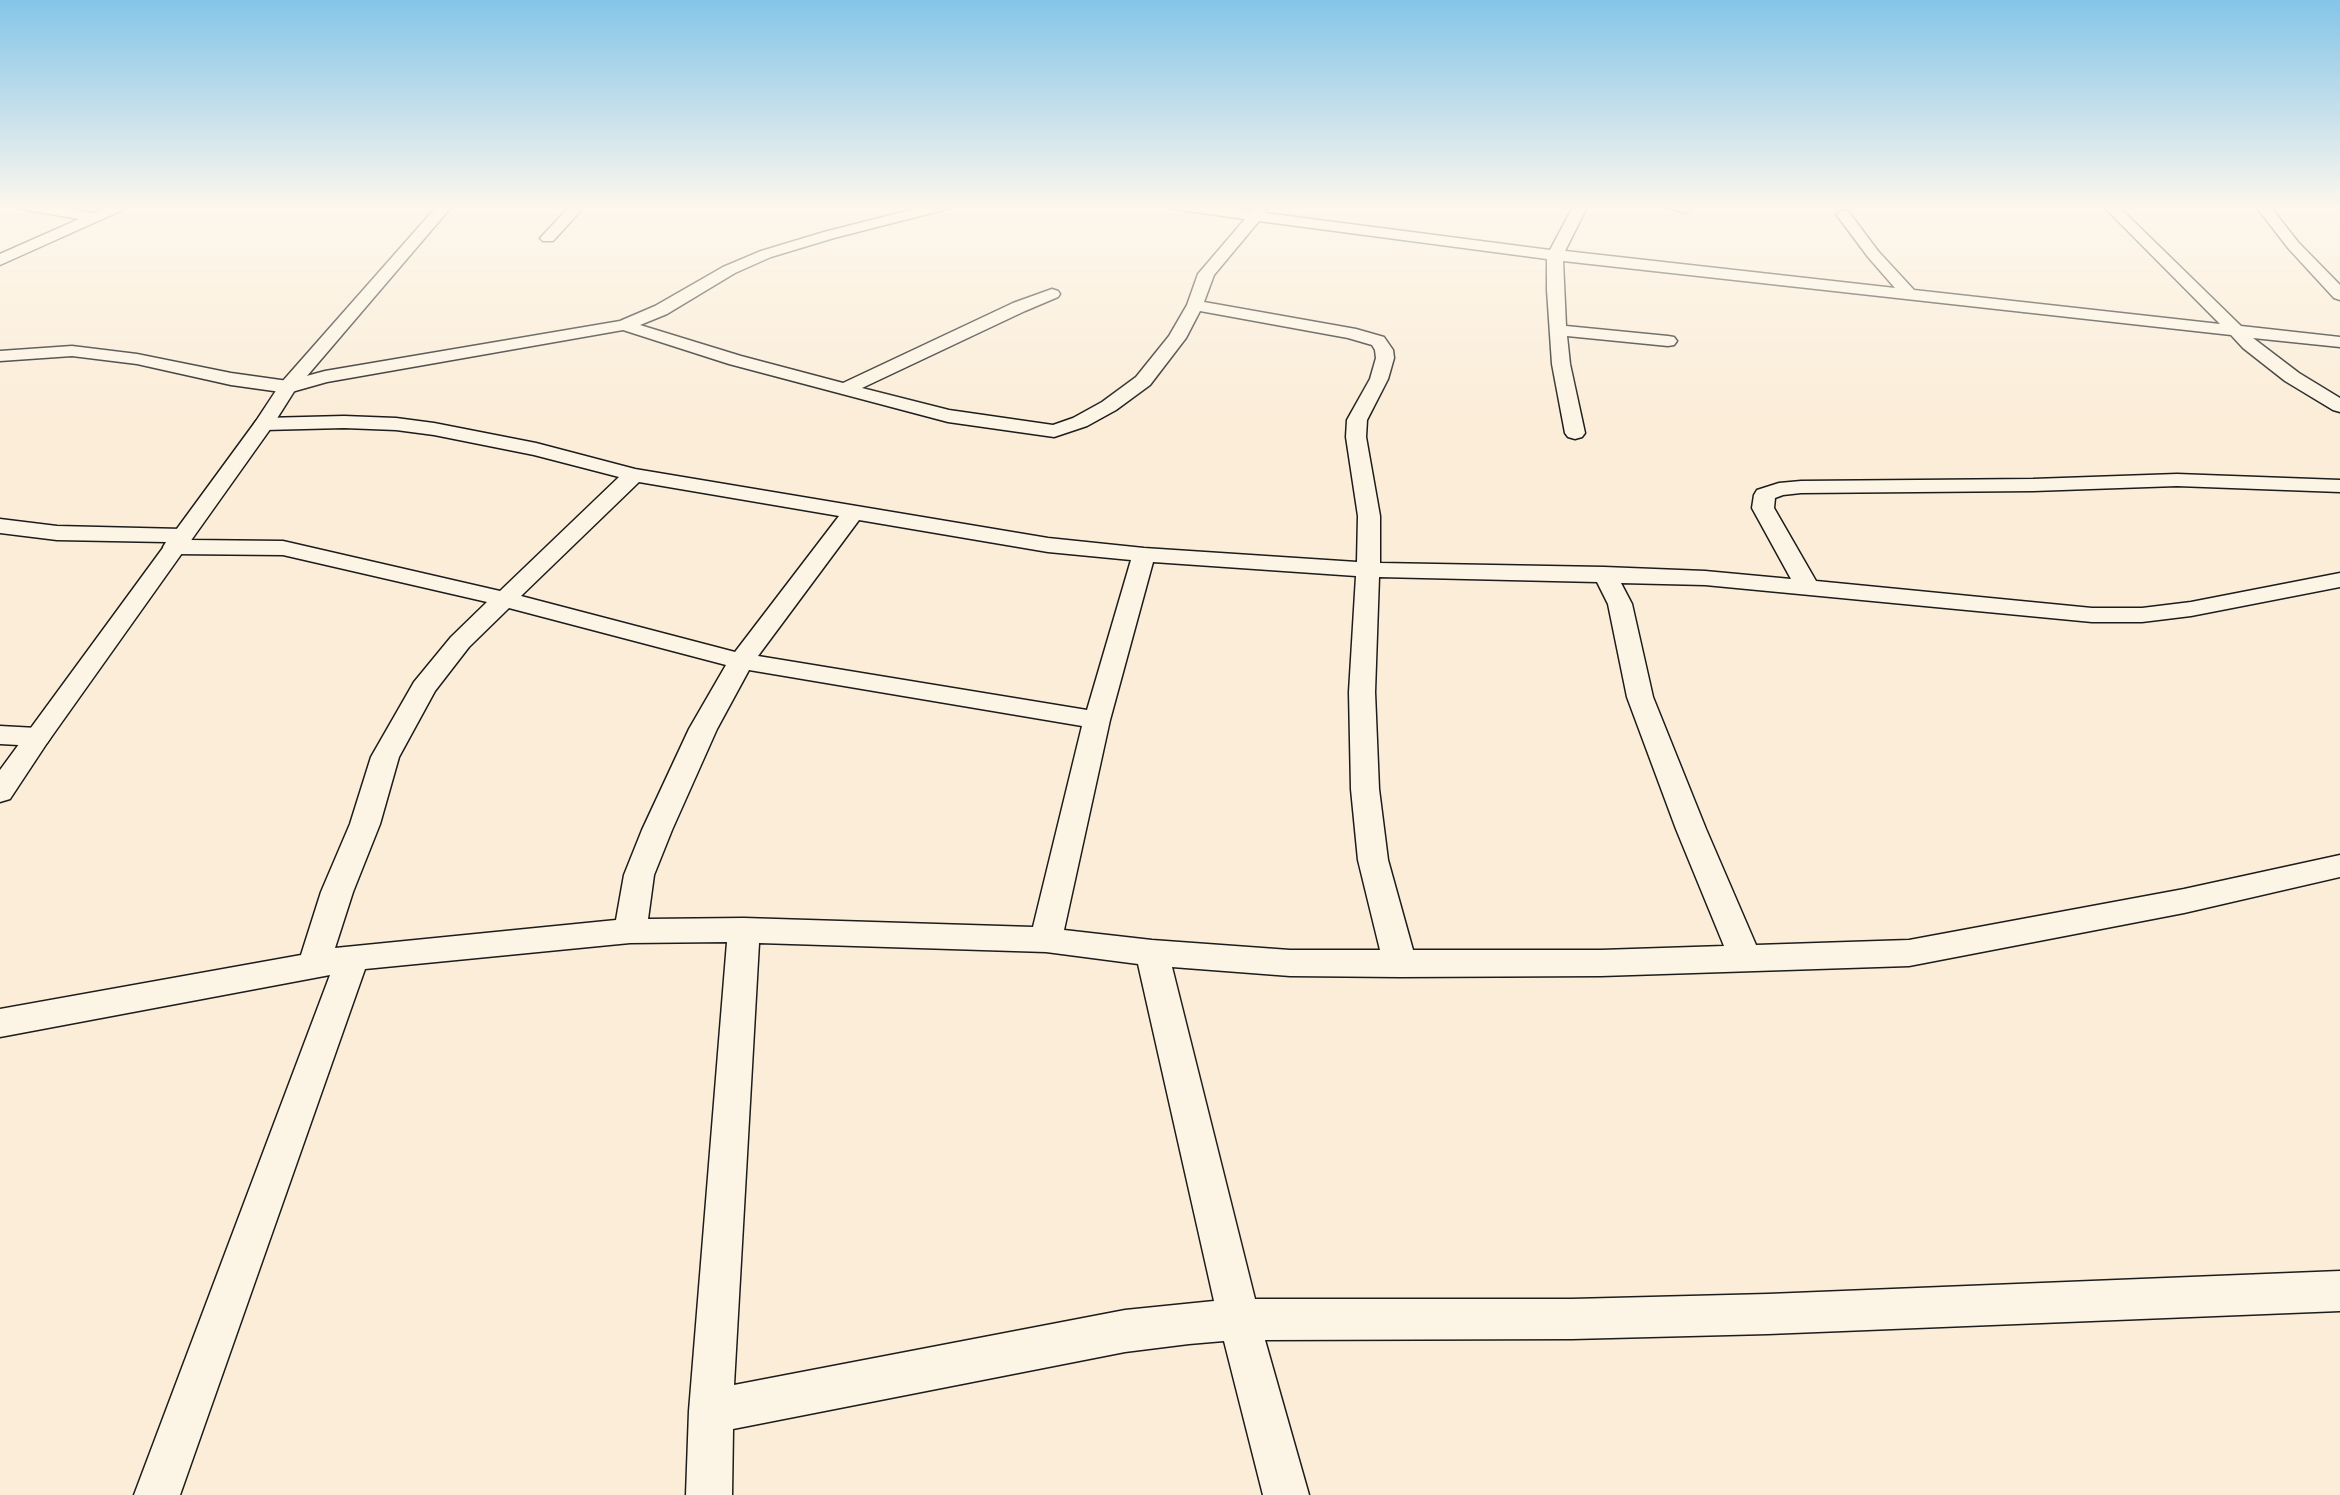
<!DOCTYPE html>
<html>
<head>
<meta charset="utf-8">
<style>
  body { margin:0 }
  canvas { display:block; background:#fbedd8 }
</style>
</head>
<body>
<canvas width="2340" height="1495"></canvas>
<script>
const ctx = document.querySelector('canvas').getContext('2d');
ctx.lineJoin = 'round';
const shape = rows => new Path2D(rows.map(r => 'M' + r).join(''));
function stroke(path, color, width, dash) { ctx.strokeStyle = color; ctx.lineWidth = width; ctx.lineCap = dash ? 'butt' : 'round'; ctx.setLineDash(dash || []); ctx.stroke(path); }
function paint(path, color) { ctx.fillStyle = color; ctx.fill(path, 'evenodd'); }
const street = shape([
  [13,205,45,205,93,213,111,205,129,205,127,208,0,265,0,254,79,219,20,209,13,205],
  [571,205,586,205,553,241,543,241,540,238,543,235,571,205],
  [930,205,953,205,951,208,834,238,771,257,735,273,667,314,640,325,741,356,843,383,1013,303,1052,289,1058,291,1060,294,1058,297,1025,311,862,388,949,410,1053,425,1073,418,1102,402,1136,377,1169,336,1187,305,1198,274,1245,219,1173,209,1168,208,1166,205,1205,205,1251,211,1256,205,1269,205,1265,213,1550,250,1574,205,1588,205,1565,251,1895,288,1868,257,1836,214,1843,210,1848,211,1878,251,1914,290,2220,324,2102,205,2117,205,2241,326,2340,337,2340,347,2253,338,2299,373,2340,398,2340,412,2333,410,2285,381,2243,348,2231,335,1563,261,1566,326,1668,336,1674,337,1677,341,1674,345,1668,346,1567,336,1570,364,1585,433,1582,437,1575,439,1568,437,1565,433,1552,364,1547,290,1547,259,1259,221,1214,275,1204,302,1356,329,1384,337,1393,350,1394,358,1388,379,1367,420,1366,437,1380,516,1380,563,1604,567,1705,571,1791,579,1752,508,1754,495,1757,490,1779,483,1801,481,2033,479,2177,474,2340,480,2340,492,2177,486,2033,491,1801,493,1783,495,1775,498,1774,508,1816,581,2092,608,2142,608,2191,602,2340,573,2340,587,2191,616,2142,622,2092,622,1705,585,1621,583,1632,604,1653,697,1706,829,1756,945,1909,940,2184,889,2340,855,2340,877,2184,913,1909,966,1601,976,1400,977,1290,976,1172,967,1255,1299,1572,1299,1768,1294,2340,1271,2340,1311,1768,1334,1572,1339,1265,1340,1309,1495,1263,1495,1224,1341,1189,1344,1125,1352,733,1429,732,1495,686,1495,689,1411,727,942,630,943,365,969,180,1495,134,1495,330,975,0,1037,0,1009,301,955,321,892,350,824,371,757,414,682,451,637,487,602,283,555,174,554,166,552,163,547,166,542,57,540,0,533,0,519,57,526,182,529,190,531,193,536,190,540,283,541,500,591,619,477,534,455,434,435,396,430,344,428,264,430,257,428,254,424,257,420,264,418,344,416,396,418,434,423,536,443,635,469,1048,538,1144,548,1357,562,1358,516,1346,437,1347,420,1370,379,1376,358,1375,350,1372,345,1348,338,1200,311,1186,338,1150,385,1116,410,1087,426,1054,437,948,422,729,364,623,330,327,382,288,393,231,385,137,364,72,356,0,361,0,351,72,346,137,354,231,373,288,381,325,371,620,321,655,306,723,267,761,251,824,232,930,205],
  [639,482,839,516,735,652,521,596,639,482],
  [859,520,1048,552,1131,560,1087,710,758,656,859,520],
  [1153,562,1356,576,1349,692,1351,789,1358,860,1380,950,1290,950,1152,940,1064,930,1110,720,1153,562],
  [1379,577,1597,582,1608,604,1627,697,1676,829,1724,946,1601,950,1413,950,1388,860,1379,789,1375,692,1379,577],
  [509,608,726,665,689,729,642,830,624,875,616,920,335,948,353,892,380,824,399,757,435,691,469,647,509,608],
  [749,670,1082,726,1033,927,744,918,648,919,654,875,672,830,717,729,749,670],
  [759,943,1046,952,1138,964,1214,1301,1125,1310,734,1385,759,943],
  [1668,205,1686,205,1691,209,1684,213,1670,208,1668,205],
  [2255,205,2269,205,2298,242,2340,285,2340,300,2334,298,2288,248,2255,205],
  [0,726,37,728,47,731,51,737,47,743,37,746,0,744,0,726]
]);
const secondary = shape([
  [438,205,453,205,295,390,271,428,47,743,10,799,0,802,0,770,256,421,281,383,438,205]
]);
stroke(street, '#1c1c1c', 3);
stroke(secondary, '#1c1c1c', 3);
paint(street, '#fcf5e5');
paint(secondary, '#fcf5e5');
const sky = ctx.createLinearGradient(0, 0, 0, 414);
sky.addColorStop(0, '#84c5e8');
sky.addColorStop(0.5, '#fdf7ed');
sky.addColorStop(1, '#fdf7ed00');
ctx.fillStyle = sky;
ctx.fillRect(0, 0, 2340, 414);
</script>
</body>
</html>
